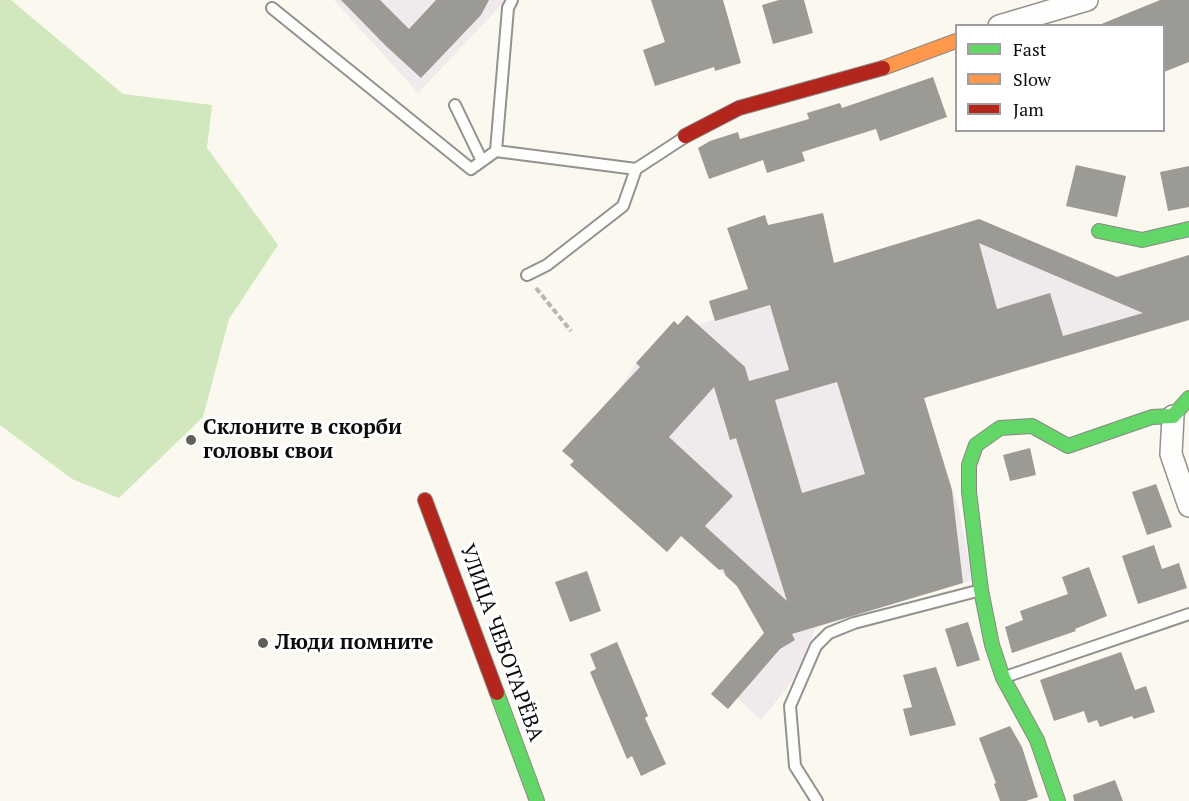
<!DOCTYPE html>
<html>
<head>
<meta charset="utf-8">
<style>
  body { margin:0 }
  #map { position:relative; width:1189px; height:801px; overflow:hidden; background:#faf8ef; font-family:"PT Serif",serif }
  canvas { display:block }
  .legend { position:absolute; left:955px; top:24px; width:210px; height:108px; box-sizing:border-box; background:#fff; border:2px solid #9e9e9e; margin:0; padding:8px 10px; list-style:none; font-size:18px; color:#0c0c0c }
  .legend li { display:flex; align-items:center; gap:12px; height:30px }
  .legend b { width:30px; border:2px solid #9e9e9e }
</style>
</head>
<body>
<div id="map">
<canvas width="1189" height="801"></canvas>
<ul class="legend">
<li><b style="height:8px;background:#63d668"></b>Fast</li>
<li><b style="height:8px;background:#ff974d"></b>Slow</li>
<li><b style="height:8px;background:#b3261e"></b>Jam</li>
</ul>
</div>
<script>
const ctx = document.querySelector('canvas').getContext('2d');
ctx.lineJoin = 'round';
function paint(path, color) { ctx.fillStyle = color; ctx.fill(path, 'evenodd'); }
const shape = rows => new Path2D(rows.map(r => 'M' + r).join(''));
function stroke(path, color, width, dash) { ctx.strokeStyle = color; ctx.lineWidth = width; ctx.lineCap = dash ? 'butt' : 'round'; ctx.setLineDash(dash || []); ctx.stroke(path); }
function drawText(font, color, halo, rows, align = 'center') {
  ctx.font = font + ' "PT Serif",serif'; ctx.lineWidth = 6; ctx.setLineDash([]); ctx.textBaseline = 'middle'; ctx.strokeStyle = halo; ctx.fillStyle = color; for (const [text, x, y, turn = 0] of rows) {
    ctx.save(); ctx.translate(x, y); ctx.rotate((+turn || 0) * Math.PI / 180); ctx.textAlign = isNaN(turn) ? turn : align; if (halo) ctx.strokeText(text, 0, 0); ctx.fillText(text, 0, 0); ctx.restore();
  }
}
paint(shape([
  [334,0,506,0,418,93],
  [979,219,1117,276,1189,255,1189,320,924,398,959,510,973,580,816,627,797,675,761,720,737,698,728,709,711,694,764,633,737,586,682,536,667,552,570,465,573,461,562,451,619,390,636,363,674,321,678,325,687,315,698,325,714,320,709,301]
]), '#f1eaed');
paint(shape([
  [0,0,11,0,123,94,212,105,207,148,278,245,229,319,203,417,119,498,72,479,0,425]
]), '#d1e7bd');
paint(shape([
  [341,0,380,0,409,29,436,0,489,0,481,15,421,78,386,46],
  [651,0,723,0,741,63,715,71,714,67,655,86,643,50,665,42],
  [779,0,804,0,813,33,773,44,762,5],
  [1160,0,1189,0,1189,62,1164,72,1164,26,1099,25],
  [933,77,947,117,880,141,876,129,802,152,805,161,767,173,763,160,709,179,698,148,710,141,738,132,740,139,809,119,807,113,840,103,842,108],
  [1076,165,1126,176,1117,217,1066,206],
  [1189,166,1189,207,1168,211,1160,172],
  [823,213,834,263,979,219,1117,277,1189,255,1189,320,924,398,952,490,963,583,792,634,795,640,780,649,728,709,711,694,764,633,737,586,726,576,723,569,719,570,681,536,667,552,570,465,574,461,562,451,640,367,636,363,674,321,678,325,687,315,745,367,749,381,789,370,770,305,715,321,709,301,748,289,727,228,765,215,768,225],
  [979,243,1077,285,1143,313,1063,336,1050,293,997,309],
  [837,382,865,474,802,493,775,400],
  [714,387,730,440,736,438,787,601,705,526,733,496,669,437],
  [1030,448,1036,475,1010,481,1003,455],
  [1156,484,1172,527,1147,535,1132,492],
  [1154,545,1162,569,1179,563,1187,588,1138,604,1122,556],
  [1089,567,1107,616,1075,629,1076,631,1012,653,1005,627,1023,620,1020,611,1068,594,1062,577],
  [587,571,601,611,570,622,555,582],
  [968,622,980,660,957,667,945,629],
  [617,642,648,716,645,718,666,764,641,776,632,756,627,759,590,672,596,669,590,654],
  [1121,652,1135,690,1146,686,1155,712,1134,719,1132,716,1100,727,1097,720,1088,723,1084,711,1054,721,1040,680],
  [936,667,956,725,910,736,903,709,912,707,903,675],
  [1010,726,1022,747,1038,797,1026,801,1000,801,994,784,996,783,979,738],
  [1115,780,1123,801,1074,801,1073,795]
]), '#9c9a95');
const lane = shape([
  [512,0,508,8,496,151,636,169],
  [272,8,471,169,496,151],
  [455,105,482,161],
  [527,275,547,265,623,206,636,169,685,137],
  [1005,677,1189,614],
  [817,801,795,766,790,706,816,646,829,633,854,623,981,590]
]);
const street = shape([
  [999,26,1087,0],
  [1173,416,1171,454,1189,506]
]);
const fast = shape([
  [1099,231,1142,240,1189,229],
  [497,693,537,801],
  [1058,801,1037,740,1003,678,992,645,981,590,969,492,969,465,976,445,1000,428,1032,426,1068,446,1152,417,1173,416,1189,398]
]);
const slow = shape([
  [883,68,956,41]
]);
const jam = shape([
  [685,136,739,108,883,68],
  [425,500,497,693]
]);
stroke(lane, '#93928e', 14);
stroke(street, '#93928e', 24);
stroke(fast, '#8a8985', 16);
stroke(slow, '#8a8985', 16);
stroke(jam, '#8a8985', 16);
stroke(shape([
  [536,288,571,331]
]), '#b7b7b5', 4, [6, 3]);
stroke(lane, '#fefefd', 10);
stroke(street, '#fefefd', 21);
stroke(fast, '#63d668', 14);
stroke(slow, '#ff974d', 14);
stroke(jam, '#b3261e', 14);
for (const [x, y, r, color] of [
  [191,440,6,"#5f5f5b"],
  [263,643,6,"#5f5f5b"]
]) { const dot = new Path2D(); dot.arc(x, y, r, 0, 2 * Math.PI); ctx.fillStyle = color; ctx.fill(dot); stroke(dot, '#fff', 2); }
drawText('bold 21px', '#0c0c0c', '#fff', [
  ["Склоните в скорби",203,428],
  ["головы свои",203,452],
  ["Люди помните",275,643]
], 'left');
drawText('21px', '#0c0c0c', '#fff', [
  ["УЛИЦА ЧЕБОТАРЁВА",501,643,70]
]);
</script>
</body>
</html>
